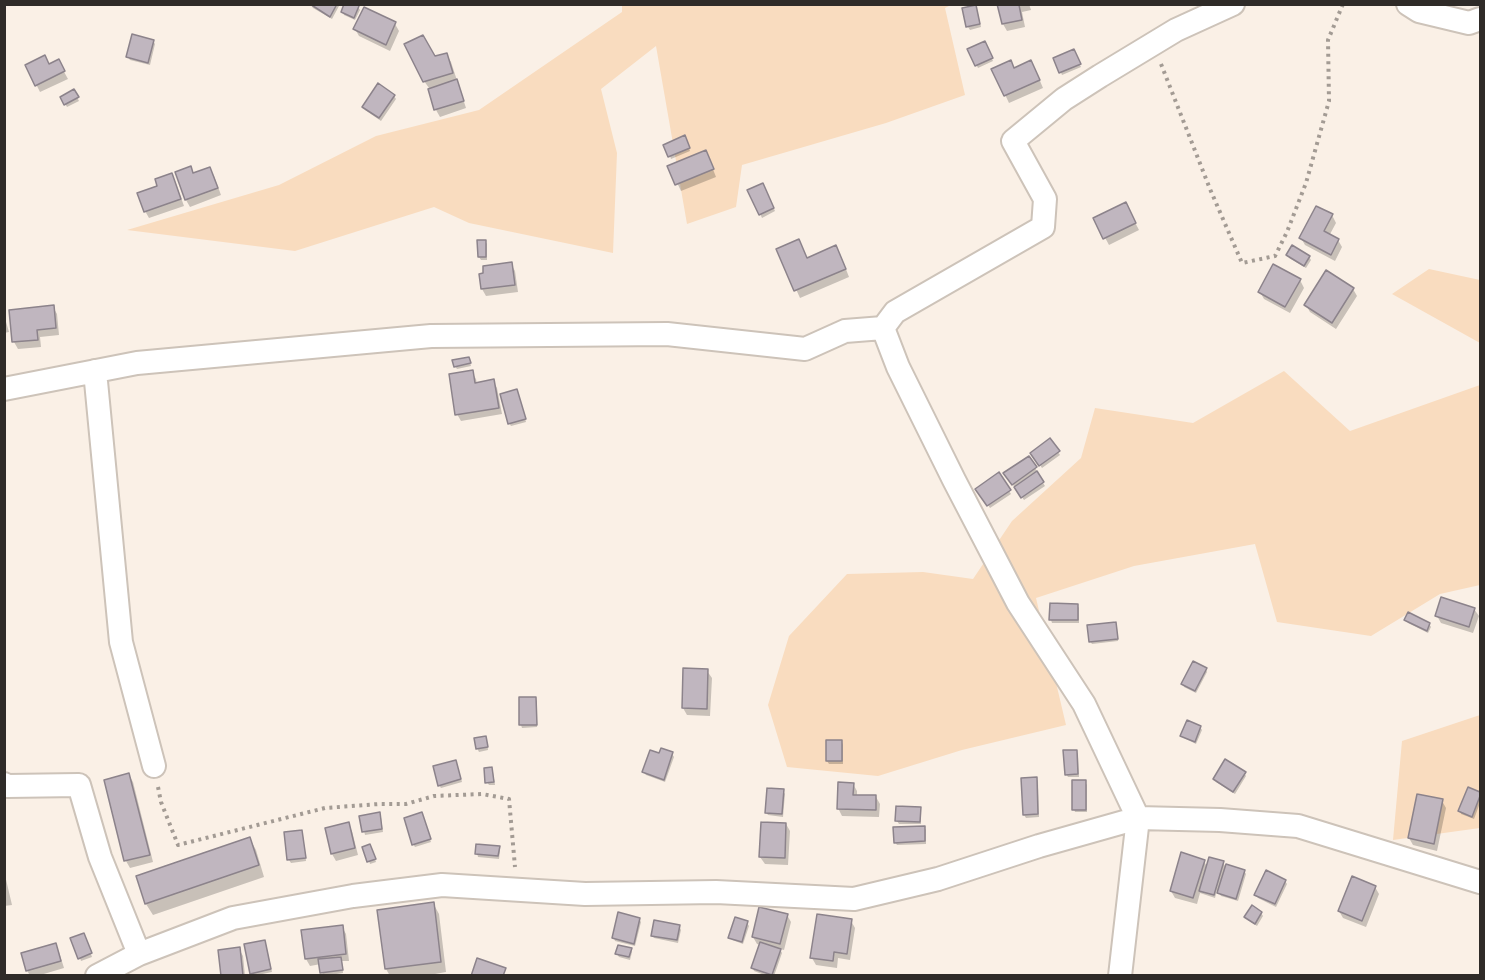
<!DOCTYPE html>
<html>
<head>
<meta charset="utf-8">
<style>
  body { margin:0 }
  #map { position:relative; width:1485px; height:980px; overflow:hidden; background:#faf0e6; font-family:"IBM Plex Serif",serif }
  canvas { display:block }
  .frame { position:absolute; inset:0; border:6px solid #2f2b28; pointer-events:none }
</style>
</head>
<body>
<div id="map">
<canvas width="1485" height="980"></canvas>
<div class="frame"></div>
</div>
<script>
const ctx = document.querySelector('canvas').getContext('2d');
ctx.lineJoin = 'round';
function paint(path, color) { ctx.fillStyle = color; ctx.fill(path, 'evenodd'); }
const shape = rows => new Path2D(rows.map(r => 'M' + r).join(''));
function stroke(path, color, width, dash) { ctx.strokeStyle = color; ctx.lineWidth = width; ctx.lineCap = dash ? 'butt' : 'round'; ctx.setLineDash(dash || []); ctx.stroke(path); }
paint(shape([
  [622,5,951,5,945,8,965,95,886,123,742,165,736,207,687,224,656,46,601,89,617,153,613,253,469,223,434,207,295,251,127,230,279,185,376,136,479,110,622,12],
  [1429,269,1480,280,1480,343,1392,294],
  [1284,371,1350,431,1480,385,1480,585,1440,594,1371,636,1277,622,1255,544,1134,566,1036,598,1066,725,962,750,878,776,787,767,768,705,789,636,847,574,923,572,973,579,1012,521,1081,458,1095,408,1193,423],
  [1480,715,1480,828,1393,840,1402,741]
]), '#f9dcbf');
paint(shape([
  [338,4,339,6,332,19,313,8,311,5],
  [999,4,1029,4,1031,10,1022,12,1025,27,1007,31,1003,24],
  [358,7,360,10,355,20,344,15,343,12],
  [977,9,981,27,970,30,968,27],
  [395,24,399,31,390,51,359,36,355,29],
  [153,41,155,44,150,65,130,60,128,57],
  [984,43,993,61,978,68,969,50],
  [1073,51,1081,67,1062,75,1055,59],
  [447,55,451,62,466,108,440,117,436,110,429,88,424,81,434,57],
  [58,61,68,79,40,92,27,66,49,66],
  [993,69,1035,69,1043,88,1009,103],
  [74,91,79,101,67,107,62,98],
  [394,96,396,99,381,121,365,110,364,107],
  [686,140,690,151,671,159,670,156],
  [709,159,716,177,681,191,669,166],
  [210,169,214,176,221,195,190,207,186,200,177,173,193,174],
  [171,174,175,181,184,206,149,218,145,211,159,187],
  [764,187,775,211,762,218,749,190],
  [1129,211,1139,230,1109,245,1095,219],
  [1332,215,1336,223,1329,236,1338,240,1342,247,1335,261,1305,245,1301,238],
  [485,241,487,244,487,260,481,260,479,257],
  [778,249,807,260,840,254,849,277,800,298],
  [1288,255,1309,257,1311,260,1306,268,1289,258],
  [511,264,515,271,518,292,486,296,482,289,480,275],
  [1300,280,1304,288,1290,313,1264,299,1260,292],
  [1353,289,1357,296,1336,329,1310,312,1306,305],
  [53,307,57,314,59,335,40,337,41,347,18,349,14,342,10,312],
  [4,315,9,332,4,333],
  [469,358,471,366,457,369,455,366],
  [472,372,476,379,477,384,493,381,497,388,502,414,461,421,457,414],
  [518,394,526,422,511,426,509,423],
  [1058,452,1060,455,1042,468,1032,454],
  [1028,458,1035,468,1037,471,1036,472,1045,486,1024,500,1005,474],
  [998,474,1011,494,990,508,977,489],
  [1077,605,1079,608,1079,623,1052,623,1051,620],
  [1474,609,1479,616,1473,633,1441,623,1437,616],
  [1406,620,1429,624,1431,627,1428,633,1408,623],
  [1115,623,1117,626,1118,641,1092,644,1090,641],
  [1206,669,1207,672,1196,693,1184,687,1183,684],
  [707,671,712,678,710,716,687,715,683,708],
  [535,698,537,701,537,727,522,728,521,725],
  [1200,727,1202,730,1196,744,1184,738,1182,735],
  [487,741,488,750,479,752,477,748],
  [842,742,843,745,843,764,829,764,827,761],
  [1076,751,1078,754,1079,777,1068,777,1066,774],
  [672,754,674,757,665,782,646,775,644,772,660,755],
  [457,764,462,782,441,788,439,785],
  [492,769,493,772,495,785,489,785,487,782],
  [1244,773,1246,776,1235,794,1216,782,1214,779],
  [129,775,133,782,153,862,130,868,126,861,106,781],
  [1036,778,1038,781,1039,817,1026,818,1024,815],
  [1085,782,1087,785,1087,812,1075,812,1074,809],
  [853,784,857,791,857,796,876,797,880,804,879,817,842,816,838,808],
  [1469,789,1480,793,1480,803,1474,819,1461,814,1460,811],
  [783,791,785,794,783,817,768,815,766,812],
  [1442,801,1446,808,1437,851,1413,845,1409,838],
  [920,808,921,811,921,824,899,824,897,821],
  [379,814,381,817,383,832,365,835,361,817],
  [423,817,431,842,415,847,413,844],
  [348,824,352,831,358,855,336,861,332,854],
  [786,824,790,831,788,865,765,864,760,857],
  [924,827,926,830,926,844,897,845,895,842],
  [303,835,306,861,291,863,289,860],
  [250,839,256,850,264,877,153,915,146,904,137,877],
  [371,848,376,862,370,864,369,861],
  [499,848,500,851,499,859,478,857,477,853],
  [1204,861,1207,867,1223,862,1226,868,1244,871,1246,874,1238,901,1221,896,1217,890,1215,898,1200,893,1197,904,1175,898,1171,891],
  [4,871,12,905,4,906],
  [1285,881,1287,884,1276,907,1258,898,1256,895],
  [1375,887,1379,894,1366,927,1343,918,1339,911],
  [433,903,439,914,446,972,424,976,390,976,386,969],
  [1261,913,1263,916,1257,926,1248,920,1246,917],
  [787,915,791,922,784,950,780,949,782,953,774,976,767,976,754,971,753,968,761,945,757,944,753,937],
  [639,919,641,922,635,946,615,941,614,938],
  [851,921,855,928,850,960,838,958,837,968,816,965,812,958],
  [747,923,749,926,743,944,732,940,730,937],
  [679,926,681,930,678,943,654,938,652,935],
  [342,927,346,934,349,961,342,961,343,973,323,976,321,964,310,966,306,959],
  [85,938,92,957,81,961,80,958],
  [266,944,272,972,253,976,251,973],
  [55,945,59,952,64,968,37,976,30,976,27,970],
  [239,949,243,956,245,976,223,976],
  [631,949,632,952,630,960,619,957,617,954]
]), '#0003');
const building = shape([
  [310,4,337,4,330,17,310,4],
  [344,4,356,4,359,6,354,18,341,12,344,4],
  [997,4,1022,4,1019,5,1022,20,1002,24,997,4],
  [976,5,980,24,966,27,962,8,976,5],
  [364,7,396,22,386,45,353,29,364,7],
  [132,34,154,40,148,63,126,57,132,34],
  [423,35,435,56,447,53,453,73,423,82,404,44,423,35],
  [985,41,993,58,975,66,967,49,985,41],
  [1074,49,1081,64,1059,73,1053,58,1074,49],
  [45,55,49,64,59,59,65,71,35,86,25,65,45,55],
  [1011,60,1014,68,1031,60,1040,80,1004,96,991,69,1011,60],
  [457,79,464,101,434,110,428,89,457,79],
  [378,83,395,95,379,118,362,107,378,83],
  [74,89,79,97,64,105,60,97,74,89],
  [685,135,690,148,668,157,663,145,685,135],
  [706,150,714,169,675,185,667,166,706,150],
  [191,166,193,173,210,167,218,188,185,200,175,172,191,166],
  [172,173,181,199,144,212,137,193,157,186,155,179,172,173],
  [763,183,774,208,759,215,747,190,763,183],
  [1126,202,1136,223,1103,239,1093,218,1126,202],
  [1316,206,1333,214,1324,231,1339,239,1331,255,1299,238,1316,206],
  [799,239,807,258,836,245,846,269,794,291,776,249,799,239],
  [477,240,486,240,486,257,478,257,477,240],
  [1292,245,1310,256,1304,266,1286,255,1292,245],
  [512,262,515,285,481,289,479,274,483,273,483,266,512,262],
  [1273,264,1301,279,1285,307,1258,292,1273,264],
  [1326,270,1354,288,1332,323,1304,305,1326,270],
  [54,305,56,328,37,330,38,340,12,342,9,310,54,305],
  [469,357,471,363,454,367,452,360,469,357],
  [473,370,475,383,494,379,499,408,455,415,449,374,473,370],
  [517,389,526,419,508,424,500,394,517,389],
  [1050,438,1060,451,1039,466,1030,453,1050,438],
  [1029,456,1037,467,1012,485,1003,473,1029,456],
  [1037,471,1044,482,1021,498,1014,487,1037,471],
  [999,472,1011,490,987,506,975,489,999,472],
  [1441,597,1475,608,1469,627,1435,616,1441,597],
  [1050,603,1078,604,1078,620,1049,620,1050,603],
  [1408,612,1430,623,1427,631,1404,620,1408,612],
  [1116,622,1118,639,1089,642,1087,625,1116,622],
  [1193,661,1207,668,1195,691,1181,684,1193,661],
  [683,668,708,669,707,709,682,708,683,668],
  [519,697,536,697,537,725,519,725,519,697],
  [1187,720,1201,726,1195,742,1180,736,1187,720],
  [486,736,488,747,476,749,474,738,486,736],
  [826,740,842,740,842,761,826,761,826,740],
  [661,748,673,752,664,780,642,772,650,750,659,753,661,748],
  [1063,750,1077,750,1078,774,1065,775,1063,750],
  [1225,759,1246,772,1233,792,1213,779,1225,759],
  [456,760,461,779,438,786,433,766,456,760],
  [492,767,494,782,485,783,484,768,492,767],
  [129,773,150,855,124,861,104,780,129,773],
  [1037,777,1038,814,1023,815,1021,778,1037,777],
  [1072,780,1086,780,1086,810,1072,810,1072,780],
  [838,782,854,783,853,795,876,795,876,810,837,809,838,782],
  [1468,787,1480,792,1480,796,1472,817,1458,811,1468,787],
  [767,788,784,789,782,814,765,813,767,788],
  [1417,794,1443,799,1434,844,1408,838,1417,794],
  [896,806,921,807,920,822,895,821,896,806],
  [380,812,382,829,362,832,359,816,380,812],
  [422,812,431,839,412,845,404,818,422,812],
  [349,822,355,848,331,854,325,828,349,822],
  [761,822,786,823,785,858,759,857,761,822],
  [925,826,925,841,894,843,893,827,925,826],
  [302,830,306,858,287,860,284,832,302,830],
  [250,837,259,865,145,904,136,876,250,837],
  [370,844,376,859,367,862,362,847,370,844],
  [476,844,500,846,498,856,475,854,476,844],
  [1181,852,1205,860,1193,898,1170,891,1181,852],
  [1209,857,1224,861,1214,895,1199,891,1209,857],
  [1226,864,1245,870,1236,899,1217,893,1226,864],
  [1266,870,1286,880,1275,904,1254,895,1266,870],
  [1352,876,1376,886,1362,921,1338,911,1352,876],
  [434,902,441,962,385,969,377,910,434,902],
  [1252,905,1262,912,1255,924,1244,917,1252,905],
  [759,907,788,914,780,944,752,937,759,907],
  [618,912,640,918,634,944,612,938,618,912],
  [817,914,852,919,847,954,834,952,833,961,810,958,817,914],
  [735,917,748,921,742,942,728,938,735,917],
  [654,920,680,925,677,940,651,936,654,920],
  [343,925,346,954,305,959,301,930,343,925],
  [84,933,92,953,78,959,70,938,84,933],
  [265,940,271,969,250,974,244,944,265,940],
  [760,942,781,949,772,975,751,968,760,942],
  [56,943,61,961,26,971,21,953,56,943],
  [618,945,632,948,629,957,615,954,618,945],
  [240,947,243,976,221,976,218,950,240,947],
  [341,957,343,970,320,973,318,959,341,957],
  [477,958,506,968,503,976,471,976,477,958]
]);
paint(building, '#c0b6bf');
stroke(building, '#8c838b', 1.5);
const street = shape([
  [1408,4,1419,11,1469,23,1480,19],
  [883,328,898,367,954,480,1018,603,1084,704,1138,818,1120,976],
  [95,371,121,642,154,766],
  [4,389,137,363,431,336,667,334,805,349,845,331,883,328,895,312,1043,227,1045,199,1013,141,1064,99,1100,76,1176,30,1233,4],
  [4,784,7,786,79,785,100,857,139,954],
  [97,976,139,954,233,918,353,896,442,885,585,894,716,892,854,899,938,879,1039,846,1138,818,1220,820,1298,826,1480,882]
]);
stroke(street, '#cdc3b9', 26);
stroke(shape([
  [1161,64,1210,189,1242,263,1275,256,1287,232,1306,183,1329,101,1328,40,1343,4],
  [158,787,161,802,178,845,325,808,379,804,406,804,434,796,482,794,509,799,515,867]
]), '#a39b94', 4, [3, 4.5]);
stroke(street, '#fff', 22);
</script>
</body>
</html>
